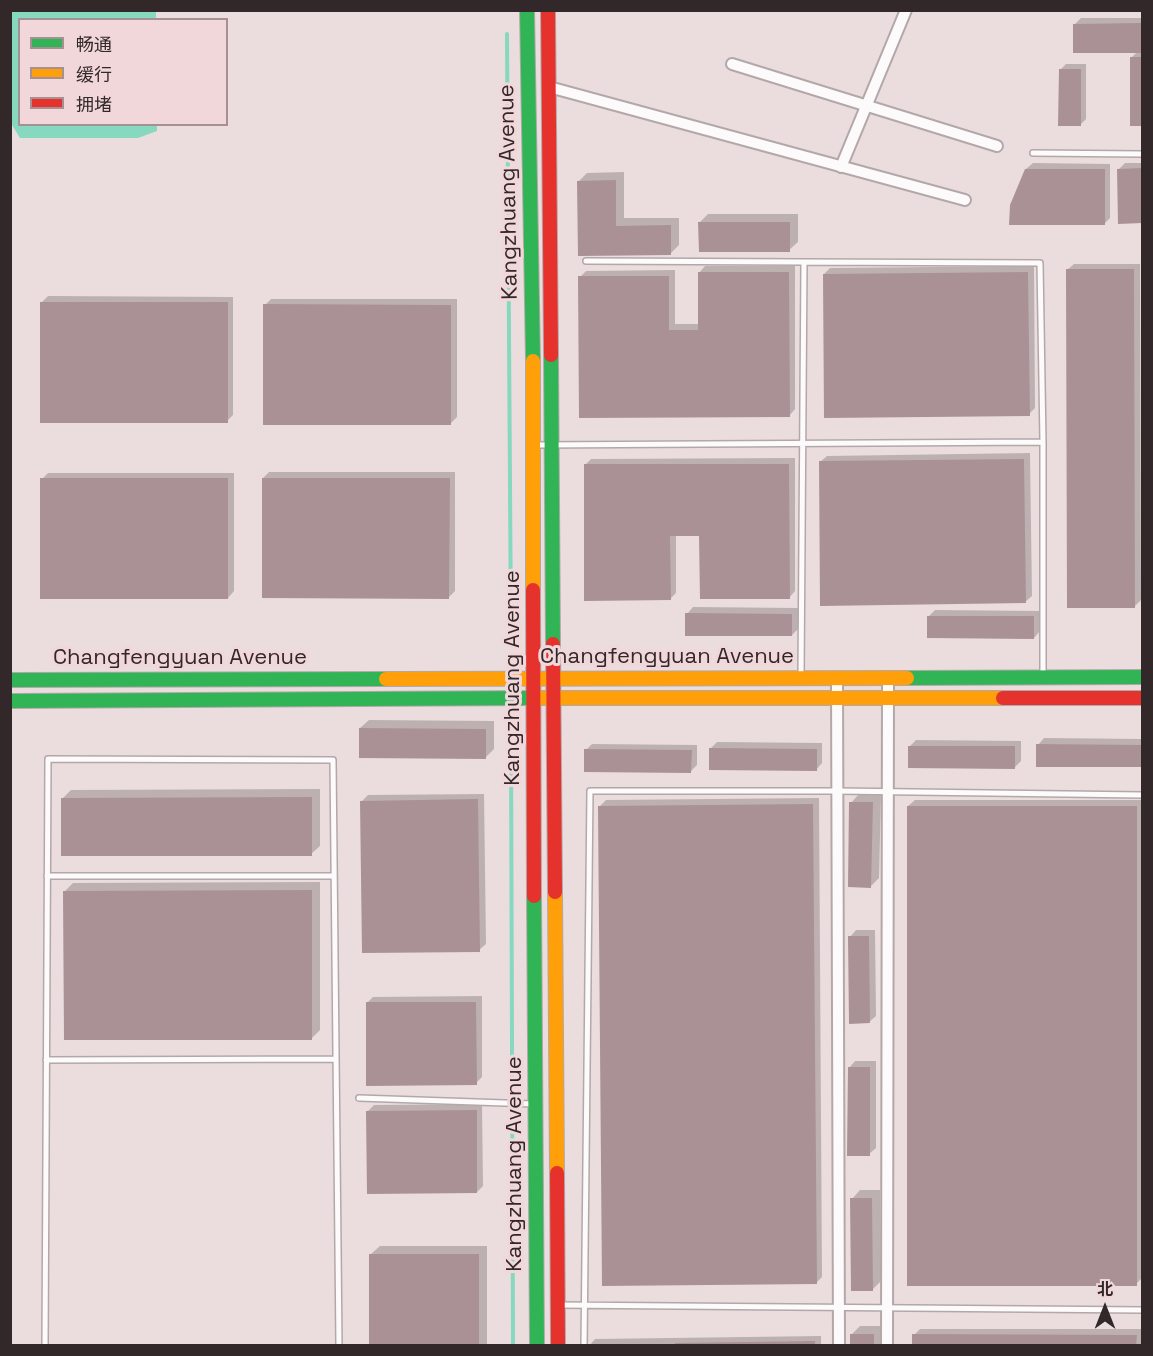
<!DOCTYPE html>
<html>
<head>
<meta charset="utf-8">
<style>
  body { margin:0 }
  #map { position:relative; width:1153px; height:1356px; overflow:hidden; background:#ebddde; font-family:"Space Grotesk","Noto Sans SC",sans-serif }
  canvas { display:block }
  .frame { position:absolute; inset:0; border:12px solid #322829; pointer-events:none }
  .legend { position:absolute; left:18px; top:18px; width:210px; height:108px; box-sizing:border-box; background:#f1d7d9; border:2px solid #a59193; margin:0; padding:8px 10px; list-style:none; font-size:18px; color:#322829 }
  .legend li { display:flex; align-items:center; gap:12px; height:30px }
  .legend b { width:30px; border:2px solid #a59193 }
  .north { position:absolute; left:1075px; top:1278px; width:60px; height:60px; -webkit-text-stroke:4px #f1d7d9; paint-order:stroke; rotate:0deg; font-size:16px; font-weight:700; line-height:24px; text-align:center; color:#322829 }
  .north::after { content:''; display:block; margin:auto; width:21px; height:27px; background:#322829; clip-path:polygon(50% 0,100% 100%,50% 72%,0 100%) }
</style>
</head>
<body>
<div id="map">
<canvas width="1153" height="1356"></canvas>
<div class="frame"></div>
<ul class="legend">
<li><b style="height:8px;background:#30b455"></b>畅通</li>
<li><b style="height:8px;background:#ff9f0a"></b>缓行</li>
<li><b style="height:8px;background:#e5322d"></b>拥堵</li>
</ul>
<div class="north">北</div>
</div>
<script>
const ctx = document.querySelector('canvas').getContext('2d');
ctx.lineJoin = 'round';
function paint(path, color) { ctx.fillStyle = color; ctx.fill(path, 'evenodd'); }
const shape = rows => new Path2D(rows.map(r => 'M' + r).join(''));
function stroke(path, color, width, dash) { ctx.strokeStyle = color; ctx.lineWidth = width; ctx.lineCap = dash ? 'butt' : 'round'; ctx.setLineDash(dash || []); ctx.stroke(path); }
function drawText(font, color, halo, rows, align = 'center') {
  ctx.font = font + ' "Space Grotesk",sans-serif'; ctx.lineWidth = 6; ctx.setLineDash([]); ctx.textBaseline = 'middle'; ctx.strokeStyle = halo; ctx.fillStyle = color; for (const [text, x, y, turn = 0] of rows) {
    ctx.save(); ctx.translate(x, y); ctx.rotate((+turn || 0) * Math.PI / 180); ctx.textAlign = isNaN(turn) ? turn : align; if (halo) ctx.strokeText(text, 0, 0); ctx.fillText(text, 0, 0); ctx.restore();
  }
}
paint(shape([
  [10,11,156,11,156,19,20,20,20,124,157,124,157,131,138,138,20,138,12,125]
]), '#86d8be');
paint(shape([
  [1081,18,1142,18,1142,125,1132,125,1131,58,1138,51,1075,24],
  [1066,64,1086,64,1086,119,1080,125,1060,70],
  [1033,163,1110,164,1110,218,1104,224,1026,169],
  [1125,163,1142,163,1142,222,1120,222,1118,170],
  [624,172,624,218,679,218,679,245,671,253,580,255,579,181,587,173],
  [708,214,798,214,798,242,789,250,700,222],
  [1074,264,1140,264,1141,600,1135,606,1067,270],
  [705,266,795,266,795,409,789,416,580,277,586,271,675,270,675,324,699,324,699,273],
  [1034,266,1035,408,1029,414,824,274,830,268],
  [48,296,233,297,233,415,227,421,41,303],
  [271,299,457,299,457,417,450,424,265,305],
  [1030,453,1032,596,1025,602,820,462,827,456],
  [795,458,795,591,789,598,701,534,676,534,676,593,670,599,585,465,591,459],
  [269,472,455,472,455,591,449,597,263,478],
  [48,473,234,473,234,591,228,598,42,479],
  [693,607,798,608,798,629,792,635,687,614],
  [935,610,1040,611,1040,631,1034,638,929,616],
  [369,720,494,721,494,749,485,758,360,728],
  [1044,738,1142,739,1142,766,1038,765,1038,745],
  [916,740,1021,741,1021,761,1015,767,910,746],
  [717,742,822,743,822,763,816,770,711,748],
  [592,744,697,745,697,765,691,771,586,750],
  [320,789,320,846,311,854,63,798,71,790],
  [484,794,486,944,479,950,361,802,368,795],
  [859,794,881,794,879,878,871,886,851,803],
  [819,798,822,1277,816,1283,600,806,606,800],
  [915,800,1142,800,1142,1278,1136,1284,908,806],
  [320,882,320,1030,312,1038,65,891,73,883],
  [856,930,875,930,876,1016,869,1022,850,937],
  [482,996,482,1077,476,1083,367,1003,373,997],
  [855,1061,876,1061,876,1148,869,1154,849,1068],
  [482,1104,483,1186,477,1192,368,1111,374,1105],
  [860,1190,880,1190,881,1281,872,1290,852,1199],
  [380,1246,487,1246,487,1346,371,1346,371,1254],
  [860,1326,882,1326,882,1346,851,1346,851,1335],
  [920,1329,1142,1329,1142,1346,914,1346,914,1335],
  [821,1336,821,1346,589,1346,595,1339]
]), '#0003');
stroke(shape([
  [507,34,511,633],
  [511,742,513,1346]
]), '#86d8be', 4);
paint(shape([
  [1142,23,1142,53,1073,53,1073,24],
  [1130,57,1142,57,1142,126,1130,126],
  [1059,69,1081,69,1081,126,1058,126],
  [1142,168,1142,223,1118,224,1117,169],
  [1025,169,1105,169,1105,225,1009,225,1010,205],
  [616,180,616,226,671,225,671,255,578,256,577,181],
  [698,222,790,222,790,252,699,252],
  [1066,269,1134,269,1135,608,1067,608],
  [698,272,789,272,790,417,579,418,578,276,669,276,669,330,698,330],
  [1028,272,1030,416,824,418,823,274],
  [40,302,228,302,228,423,40,423],
  [263,304,451,305,451,425,263,425],
  [1024,459,1026,603,820,606,819,461],
  [584,464,789,464,790,599,700,599,699,536,670,536,671,600,584,601],
  [40,478,228,478,228,599,40,599],
  [262,478,450,478,449,599,262,598],
  [685,613,792,614,792,636,685,636],
  [927,616,1034,616,1034,639,927,638],
  [359,728,486,729,486,759,359,758],
  [1036,744,1142,745,1142,767,1036,767],
  [908,746,1015,746,1015,769,908,768],
  [709,748,817,749,817,771,709,770],
  [584,749,692,750,691,773,584,772],
  [312,797,312,856,61,856,61,798],
  [478,799,480,952,362,953,360,801],
  [849,802,873,802,871,888,848,887],
  [813,804,817,1284,602,1286,598,806],
  [907,806,1137,806,1137,1286,907,1286],
  [312,890,312,1040,64,1040,63,891],
  [848,936,869,936,870,1023,849,1024],
  [366,1002,476,1002,477,1085,366,1086],
  [848,1067,870,1067,870,1156,847,1156],
  [477,1110,477,1193,367,1194,366,1111],
  [850,1198,872,1198,873,1291,851,1291],
  [369,1254,479,1254,479,1346,369,1346],
  [850,1334,874,1334,874,1346,850,1346],
  [912,1334,1137,1335,1136,1346,912,1346],
  [815,1341,815,1346,675,1346,675,1343]
]), '#a99195');
const lane = shape([
  [1033,153,1142,154],
  [586,261,804,262],
  [536,445,1043,442,1043,675],
  [801,676,804,262,1040,263,1043,442],
  [47,876,334,876],
  [46,1060,336,1059],
  [359,1098,534,1104],
  [559,1305,1142,1310],
  [45,1346,48,759,333,760,339,1346],
  [584,1346,590,791,837,791,1142,795]
]);
const street = shape([
  [732,64,997,146],
  [549,87,965,200],
  [841,167,906,10],
  [837,679,839,1346],
  [887,1346,888,678]
]);
const fast = shape([
  [527,10,533,361],
  [551,355,553,644],
  [907,678,1142,677],
  [10,680,386,679],
  [10,701,536,698],
  [534,896,537,1346]
]);
const slow = shape([
  [533,361,533,590],
  [386,679,907,678],
  [536,698,1003,698],
  [555,892,557,1173]
]);
const jam = shape([
  [548,10,551,355],
  [533,590,534,896],
  [553,644,555,892],
  [1003,698,1142,698],
  [557,1173,558,1346]
]);
stroke(lane, '#b3a8a9', 8);
stroke(street, '#b3a8a9', 14);
stroke(fast, '#b3a8a9', 16);
stroke(slow, '#b3a8a9', 16);
stroke(jam, '#b3a8a9', 16);
stroke(lane, '#fcfafa', 5);
stroke(street, '#fcfafa', 10);
stroke(fast, '#30b455', 14);
stroke(slow, '#ff9f0a', 14);
stroke(jam, '#e5322d', 14);
drawText('22px', '#322829', '#f1d7d9', [
  ["Kangzhuang Avenue",509,192,-91],
  ["Changfengyuan Avenue",667,657],
  ["Changfengyuan Avenue",180,658],
  ["Kangzhuang Avenue",513,678,-90],
  ["Kangzhuang Avenue",515,1164,-90]
]);
</script>
</body>
</html>
